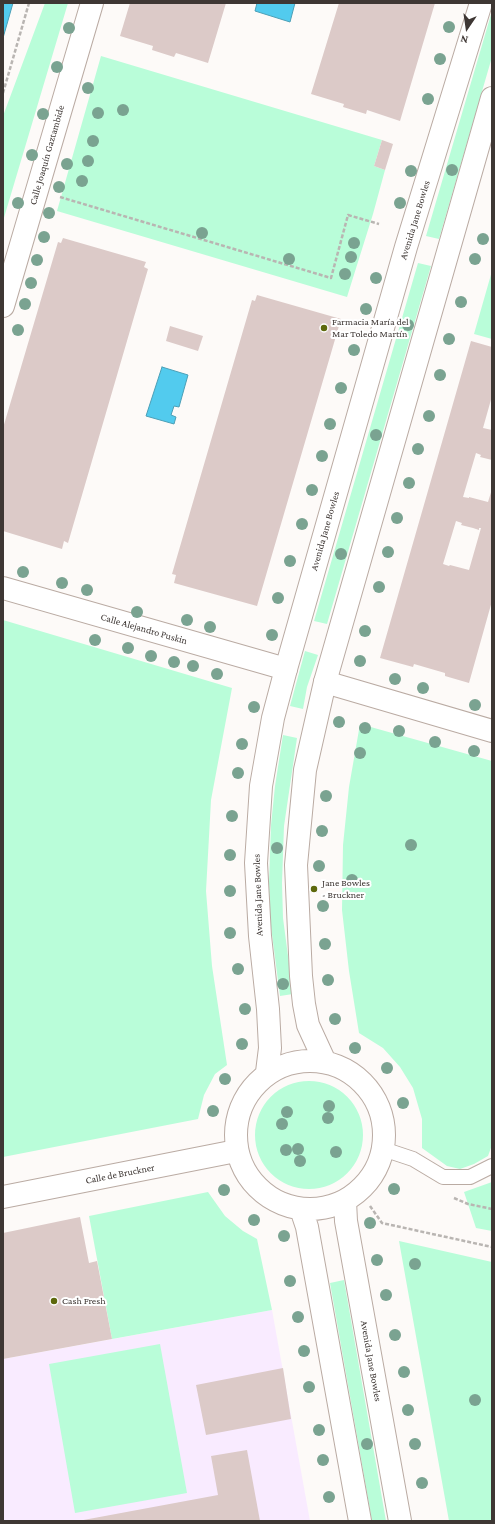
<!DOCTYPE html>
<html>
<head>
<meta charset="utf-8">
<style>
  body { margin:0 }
  #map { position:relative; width:495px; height:1524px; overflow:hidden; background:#fdfaf8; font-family:"Crimson Pro",serif }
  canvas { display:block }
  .frame { position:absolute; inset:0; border:4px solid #3e3734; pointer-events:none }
  .north { position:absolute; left:447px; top:8px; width:40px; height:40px; -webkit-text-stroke:3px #fff; paint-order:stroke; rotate:193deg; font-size:11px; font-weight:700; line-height:16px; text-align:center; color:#3e3734 }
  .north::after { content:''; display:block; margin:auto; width:14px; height:18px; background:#3e3734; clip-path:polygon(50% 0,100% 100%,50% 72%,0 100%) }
</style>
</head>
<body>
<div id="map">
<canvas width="495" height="1524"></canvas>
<div class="frame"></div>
<div class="north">N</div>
</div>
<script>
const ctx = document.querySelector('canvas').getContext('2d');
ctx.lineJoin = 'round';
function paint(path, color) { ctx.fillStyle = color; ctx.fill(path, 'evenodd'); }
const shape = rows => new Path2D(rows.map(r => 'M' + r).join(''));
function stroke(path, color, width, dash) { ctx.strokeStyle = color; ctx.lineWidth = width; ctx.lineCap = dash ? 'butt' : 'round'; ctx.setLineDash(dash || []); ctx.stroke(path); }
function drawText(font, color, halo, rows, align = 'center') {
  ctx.font = font + ' "Crimson Pro",serif'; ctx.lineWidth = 4; ctx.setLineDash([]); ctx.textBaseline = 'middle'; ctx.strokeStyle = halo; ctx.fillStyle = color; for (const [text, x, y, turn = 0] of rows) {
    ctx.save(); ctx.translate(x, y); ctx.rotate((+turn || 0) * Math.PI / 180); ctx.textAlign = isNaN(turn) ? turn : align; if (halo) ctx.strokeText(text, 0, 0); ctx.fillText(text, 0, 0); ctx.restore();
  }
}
paint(shape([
  [272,1310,310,1521,3,1521,3,1359]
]), '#f9ebff');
paint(shape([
  [45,3,68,3,3,221,3,116],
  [492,11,492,57,439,239,426,236],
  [101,56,382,140,374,166,385,170,373,214,347,297,57,211],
  [418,263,431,266,327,624,314,621],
  [492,271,492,339,474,334],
  [3,620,232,688,211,800,206,891,212,966,227,1065,215,1074,204,1095,198,1119,3,1157],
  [305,651,318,655,307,687,303,709,290,706],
  [360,724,492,761,492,1145,488,1156,474,1164,460,1169,447,1166,422,1148,422,1119,413,1088,400,1067,383,1048,359,1033,349,971,342,910,343,845,349,787],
  [283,735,297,738,284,826,282,883,283,918,293,994,280,996,270,919,269,883,271,825,275,786],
  '255 1135a54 54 0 1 1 108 0a54 54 0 1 1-108 0Z',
  [492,1182,492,1231,476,1228,464,1192],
  [208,1192,225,1216,243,1231,257,1239,272,1310,112,1339,89,1216],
  [399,1241,492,1262,492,1521,449,1521],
  [344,1280,386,1521,372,1521,330,1283],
  [160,1344,187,1493,75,1513,49,1364]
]), '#b9fdd9');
const water = shape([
  [3,3,13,3,3,38,3,3],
  [257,3,295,3,290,22,255,11,257,3],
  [162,367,188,375,179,407,174,406,171,415,176,417,174,424,146,416,162,367]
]);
paint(water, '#52cbee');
stroke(water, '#4c9fb6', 1);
paint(shape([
  [130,3,226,3,208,63,176,53,174,57,152,50,153,46,120,36],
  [339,3,435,3,400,121,367,110,366,114,343,107,344,104,311,94],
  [382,140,393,144,385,170,374,166],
  [63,238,146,262,144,267,148,269,68,543,64,541,62,549,3,531,3,428,58,242,61,243],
  [257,295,341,319,257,606,174,583,176,575,172,574,252,300,255,301],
  [170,326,203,336,198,351,166,341],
  [471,341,492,347,492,396,483,428,492,430,492,460,480,457,481,455,476,453,463,497,469,498,469,497,488,502,492,489,492,601,469,683,445,676,445,673,414,664,413,667,380,658],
  [456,521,462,523,461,525,473,528,479,530,479,528,481,528,469,570,450,565,449,566,443,564],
  [80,1217,89,1263,97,1261,112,1339,3,1359,3,1233],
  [283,1368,291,1419,206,1435,196,1385],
  [247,1450,260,1521,78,1521,218,1495,211,1456]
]), '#dccac8');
const service = shape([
  [383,1149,413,1159,443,1177,470,1177,492,1166]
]);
const minor = shape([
  [3,306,92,3],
  [3,588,286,669],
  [325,682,492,731],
  [3,1197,236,1151]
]);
const secondary = shape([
  '236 1135a74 74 0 1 1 148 0a74 74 0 1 1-148 0Z',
  [325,1062,308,1025,304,1004,301,976,296,865,305,770,325,682,492,98],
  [267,1072,270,1048,268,1009,260,936,256,863,261,786,273,718,286,669,406,247,481,3],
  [345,1201,346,1221,400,1521],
  [301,1209,307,1227,360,1521]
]);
stroke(service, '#baaba3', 16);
stroke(minor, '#baaba3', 24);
stroke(secondary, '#baaba3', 24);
stroke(shape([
  [3,93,29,3],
  [60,197,331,278,348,215,379,224],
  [454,1198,468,1204,492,1209],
  [370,1206,382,1223,492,1247]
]), '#b9b5b2', 2.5, [4, 2]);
stroke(service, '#fff', 14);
stroke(minor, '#fff', 22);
stroke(secondary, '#fff', 22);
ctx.fillStyle = '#7aa391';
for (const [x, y] of [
  [449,27],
  [69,28],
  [440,59],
  [57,67],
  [88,88],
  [428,99],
  [123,110],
  [98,113],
  [43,114],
  [93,141],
  [32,155],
  [88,161],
  [67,164],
  [452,170],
  [411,171],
  [82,181],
  [59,187],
  [18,203],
  [400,203],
  [49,213],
  [202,233],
  [44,237],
  [483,239],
  [354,243],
  [351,257],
  [289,259],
  [475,259],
  [37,260],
  [345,274],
  [376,278],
  [31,283],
  [461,302],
  [25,304],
  [366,309],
  [408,325],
  [18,330],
  [449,339],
  [354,350],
  [440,375],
  [341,388],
  [429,416],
  [330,424],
  [376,435],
  [418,449],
  [322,456],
  [409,483],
  [312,490],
  [397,518],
  [302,524],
  [388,552],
  [341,554],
  [290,561],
  [23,572],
  [62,583],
  [379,587],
  [87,590],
  [278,598],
  [137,612],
  [187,620],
  [210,627],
  [365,631],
  [272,635],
  [95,640],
  [128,648],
  [151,656],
  [360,661],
  [174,662],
  [193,666],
  [217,674],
  [395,679],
  [423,688],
  [475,705],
  [254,707],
  [339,722],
  [365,728],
  [399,731],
  [435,742],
  [242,744],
  [474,751],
  [360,753],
  [238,773],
  [326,796],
  [232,816],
  [322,831],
  [411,845],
  [277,848],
  [230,855],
  [319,866],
  [352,880],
  [230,891],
  [323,906],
  [230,933],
  [325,944],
  [238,969],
  [328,980],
  [283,984],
  [245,1009],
  [335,1019],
  [242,1044],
  [355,1048],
  [387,1068],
  [225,1079],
  [403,1103],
  [329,1106],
  [213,1111],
  [287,1112],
  [328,1118],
  [282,1124],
  [298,1149],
  [286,1150],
  [336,1152],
  [300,1161],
  [394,1189],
  [224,1190],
  [254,1220],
  [370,1223],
  [284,1236],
  [377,1260],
  [415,1264],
  [290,1281],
  [386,1295],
  [298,1317],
  [395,1335],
  [304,1351],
  [404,1372],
  [309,1387],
  [475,1400],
  [408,1410],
  [319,1430],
  [367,1444],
  [415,1444],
  [323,1460],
  [422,1483],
  [329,1497]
]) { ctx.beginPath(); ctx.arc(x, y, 6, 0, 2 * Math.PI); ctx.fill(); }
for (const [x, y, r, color] of [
  [324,328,4,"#5d680c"],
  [314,889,4,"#5d680c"],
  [54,1301,4,"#5d680c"]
]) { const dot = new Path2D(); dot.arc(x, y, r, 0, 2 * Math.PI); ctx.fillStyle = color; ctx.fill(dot); stroke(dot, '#fff', 1.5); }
drawText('10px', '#3e3734', '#fff', [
  ["Calle Joaquín Gaztambide",47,155,-74],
  ["Avenida Jane Bowles",415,220,-73],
  ["Avenida Jane Bowles",325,531,-74],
  ["Calle Alejandro Puskin",144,629,16],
  ["Avenida Jane Bowles",258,895,-92],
  ["Calle de Bruckner",120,1174,-11],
  ["Avenida Jane Bowles",371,1361,80]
]);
drawText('10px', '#3e3734', '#fff', [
  ["Farmacia María del",332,322],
  ["Mar Toledo Martín",332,334],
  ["Jane Bowles",322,883],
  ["- Bruckner",322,895],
  ["Cash Fresh",62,1301]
], 'left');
</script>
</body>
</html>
